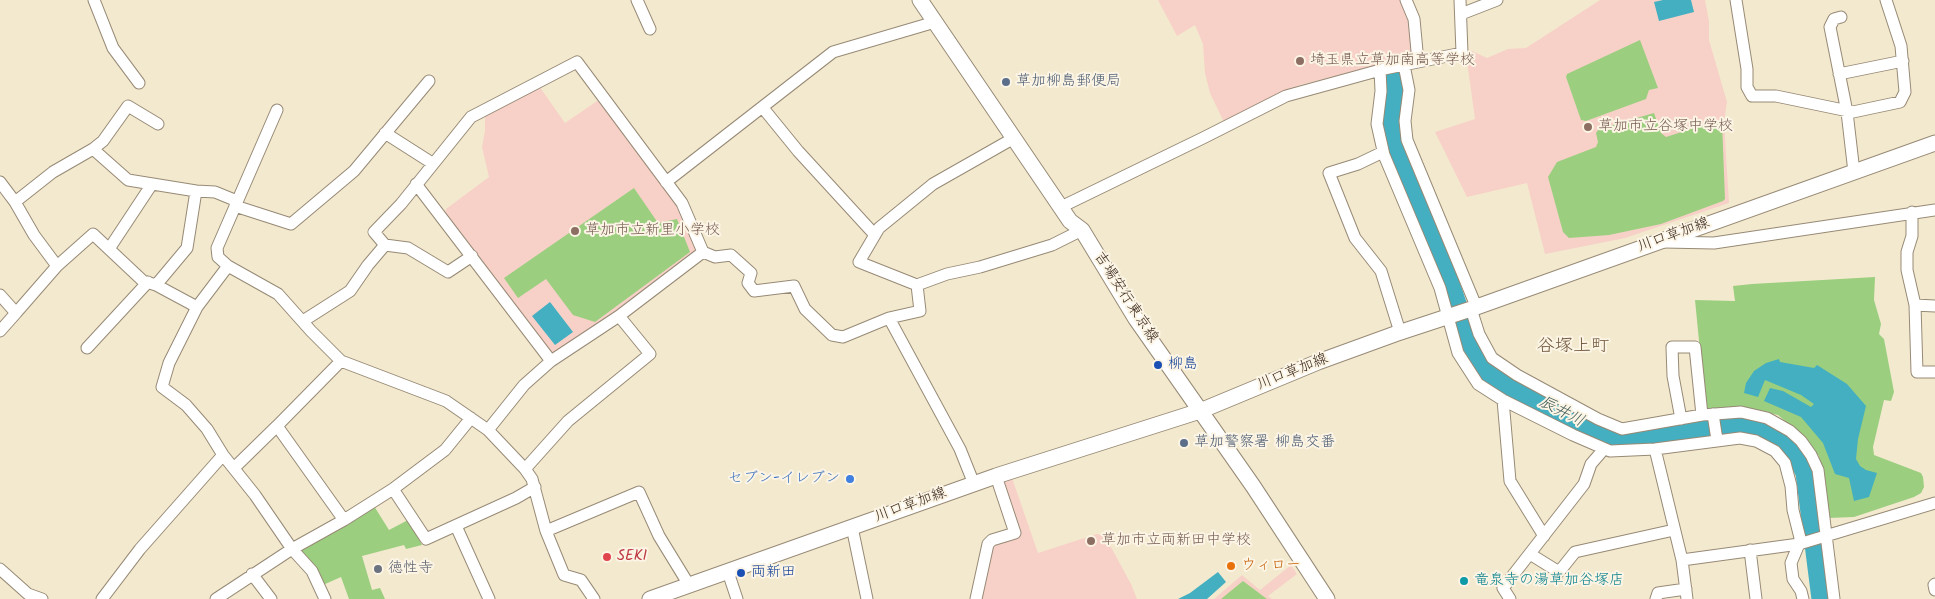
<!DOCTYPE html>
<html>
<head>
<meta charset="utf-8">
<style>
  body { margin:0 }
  canvas { display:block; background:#f3e9ce }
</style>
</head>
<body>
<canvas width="1935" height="599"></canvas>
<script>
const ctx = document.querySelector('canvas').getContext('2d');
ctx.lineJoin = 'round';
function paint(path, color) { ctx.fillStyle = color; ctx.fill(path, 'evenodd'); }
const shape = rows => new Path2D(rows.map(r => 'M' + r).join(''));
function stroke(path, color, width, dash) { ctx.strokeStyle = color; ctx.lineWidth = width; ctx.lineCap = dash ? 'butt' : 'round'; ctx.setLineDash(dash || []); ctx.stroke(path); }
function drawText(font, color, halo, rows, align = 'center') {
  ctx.font = font + ' Kalam,"Klee One",sans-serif'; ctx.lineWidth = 4; ctx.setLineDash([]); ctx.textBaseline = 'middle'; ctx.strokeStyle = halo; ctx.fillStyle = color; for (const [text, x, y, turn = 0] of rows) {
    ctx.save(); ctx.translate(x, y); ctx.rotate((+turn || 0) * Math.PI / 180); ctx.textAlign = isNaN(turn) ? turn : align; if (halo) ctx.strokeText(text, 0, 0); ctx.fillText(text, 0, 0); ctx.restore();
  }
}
paint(shape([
  [1158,0,1400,0,1409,22,1412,57,1300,85,1262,102,1224,122,1210,93,1205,73,1203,44,1195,25,1177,36],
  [1600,0,1705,0,1709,21,1709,40,1727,102,1724,122,1729,203,1625,238,1545,254,1527,183,1467,197,1435,132,1475,119,1467,61,1470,50,1487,58,1508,49,1526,48],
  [539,86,565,123,600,99,672,195,698,248,697,254,622,309,552,354,445,214,446,209,489,177,482,147,485,131,485,113],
  [1012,478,1038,553,1097,534,1105,536,1131,584,1137,599,979,599,990,546,1020,536,1002,482],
  [1291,565,1297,574,1268,596,1272,599,1214,599,1242,575,1260,590]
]), '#f7d1c7');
paint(shape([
  [1640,40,1658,88,1649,90,1646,99,1586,121,1581,120,1566,77,1567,74],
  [1654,113,1661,133,1666,137,1716,121,1722,122,1725,199,1723,201,1661,224,1609,235,1569,238,1563,232,1548,177,1557,162,1596,147,1598,142,1596,133,1599,129],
  [634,188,658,223,677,219,690,252,595,322,573,315,546,279,518,298,504,278],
  [1875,277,1874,300,1881,324,1879,334,1884,339,1894,392,1891,401,1884,400,1873,447,1874,455,1921,473,1923,477,1924,487,1921,493,1914,497,1854,517,1828,518,1819,456,1799,433,1778,415,1745,408,1706,412,1695,300,1735,301,1733,286,1752,284],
  [374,506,389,530,408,520,422,545,406,549,404,545,362,556,372,590,380,588,385,599,349,599,341,577,323,585,299,550],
  [1243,581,1267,599,1221,599]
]), '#9bcf7f');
paint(shape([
  [1663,0,1691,0,1694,12,1659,21,1654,2],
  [550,302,573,332,555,345,532,316],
  [1779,359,1780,362,1814,368,1817,365,1847,384,1866,406,1858,439,1856,459,1860,466,1866,470,1877,473,1869,497,1854,501,1849,478,1835,474,1823,443,1801,417,1764,401,1770,388,1783,391,1811,407,1814,404,1801,395,1765,380,1758,397,1744,393,1746,383,1754,371,1766,363],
  [1218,572,1226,582,1207,599,1178,599,1190,593]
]), '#43afc1');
stroke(shape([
  [1395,79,1395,87,1390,125,1391,137,1447,274,1475,357,1491,376,1506,386,1588,429,1604,435,1621,439,1740,424,1767,430,1785,441,1793,449,1805,473,1821,599]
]), '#43afc1', 19);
const street = shape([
  [94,0,113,48,139,83],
  [637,0,650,29],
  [1406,0,1414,19,1418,62],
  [1736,0,1747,69,1747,87,1752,96,1776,96,1853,112,1900,102,1905,92,1901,46,1886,0],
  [1461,14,1497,0],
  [1841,17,1834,19,1830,27,1847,112,1854,172],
  [1404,65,1409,90,1405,121,1407,140,1476,306],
  [1380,70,1381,91,1377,124,1384,155,1440,288,1458,353,1478,384,1503,400,1573,435,1610,451,1655,449,1740,438,1756,441,1775,451,1785,463,1791,486,1793,510,1800,538,1799,544,1791,563,1793,579,1801,591,1803,599],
  [1839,74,1903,61],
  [763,108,798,151,875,235],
  [277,110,217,248,218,257,228,266,278,294,311,331,341,361,446,401,488,430,525,469,532,479,546,531,564,575,581,580,594,599],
  [385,133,432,163],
  [93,149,128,180,196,191],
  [1383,152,1358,164,1329,173,1355,238,1381,271,1400,332],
  [0,182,15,202,34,235,57,266],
  [666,182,833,52,935,22],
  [416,184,551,361],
  [15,202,53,172,93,149,103,141,128,106,158,124],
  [235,206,291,224,354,171,429,81],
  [1061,207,1205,137,1286,96,1384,69,1462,53,1460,0],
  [1912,212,1912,236,1907,252,1907,270,1915,305,1917,372,1935,372],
  [1664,242,1714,243,1935,210],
  [109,249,152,184],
  [703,252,715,257,731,255,751,273,748,283,754,291,794,286,805,309,832,335,843,337,889,318,920,311,917,285,947,274,980,267,1052,245,1082,230],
  [472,256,448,272,408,248,385,245,374,232,401,204,471,117,577,62,682,203,703,252,619,316,551,361,524,385,488,430],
  [228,266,197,307,169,363,162,387,186,405,207,429,223,455,255,495,292,549,312,571,325,599],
  [917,285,859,262,879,228,933,184,1014,138],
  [0,295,16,313,0,331],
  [1915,305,1935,306],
  [197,307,156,285,187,248,196,191,215,192,237,201],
  [1471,309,1479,334,1492,358,1517,375,1598,419,1622,429,1702,415,1741,412,1767,418,1790,431,1801,441,1811,455,1818,470,1834,599],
  [16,313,57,266,93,234,143,281,156,285],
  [889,318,960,449,974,484],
  [303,321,350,291,368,265,385,245],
  [87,348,148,282],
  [341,361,277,426,344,520],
  [1503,400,1510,481,1544,536],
  [1713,414,1717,440],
  [1681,419,1673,376,1672,347,1695,347,1702,415],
  [1655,449,1682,560,1687,599],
  [234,468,277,426],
  [525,469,568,421,650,354,619,316],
  [393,489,426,539,516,498,535,487],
  [456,526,489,599],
  [852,527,867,599],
  [546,531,639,492,659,536,689,585],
  [1750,550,1756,599],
  [1530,554,1559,572,1575,552,1674,530],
  [1682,560,1799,544,1935,503],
  [0,569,28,594,42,599],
  [728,572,737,599],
  [252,574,271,599],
  [1935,584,1934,585,1935,590],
  [102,599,140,549,223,455],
  [216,599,292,549,344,520,393,489,445,450,471,418],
  [976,599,988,544,992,540,1015,533,996,476],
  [1510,599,1503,588,1584,484,1591,464,1604,449],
  [1656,599,1658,593,1686,589]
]);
const secondary = shape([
  [920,0,1070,221,1082,230,1136,319,1253,486,1327,599],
  [650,599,996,476,1200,411,1318,362,1395,334,1471,309,1935,143]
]);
stroke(street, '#978a76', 13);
stroke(secondary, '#978a76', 17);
stroke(street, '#fff', 11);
stroke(secondary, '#fff', 15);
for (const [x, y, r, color] of [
  [1300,61,5,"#8d6e63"],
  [1006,82,5,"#5c6f8a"],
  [1588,127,5,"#8d6e63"],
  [575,231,5,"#8d6e63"],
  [1158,365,5,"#1a4fb4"],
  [1184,443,5,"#5c6f8a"],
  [850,479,5,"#3f7fe0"],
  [1091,541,5,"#8d6e63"],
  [607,557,5,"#e0444e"],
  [1231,566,5,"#e8710a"],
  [378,569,5,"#6b7280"],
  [741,573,5,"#1a4fb4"],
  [1464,581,5,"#0f9aa8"]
]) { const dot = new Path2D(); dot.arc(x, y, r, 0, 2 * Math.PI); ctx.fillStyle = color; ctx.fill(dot); stroke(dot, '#fcf5e5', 2); }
drawText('15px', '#785e54', '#fcf5e5', [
  ["埼玉県立草加南高等学校",1310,61],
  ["草加市立谷塚中学校",1598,127],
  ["草加市立新里小学校",585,231],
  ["草加市立両新田中学校",1101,541]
], 'left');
drawText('15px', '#4e5e75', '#fcf5e5', [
  ["草加柳島郵便局",1016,82],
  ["草加警察署 柳島交番",1194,443]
], 'left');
drawText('15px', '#3b2a1e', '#fcf5e5', [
  ["川口草加線",1674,236,-20],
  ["吉場安行東京線",1125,298,57],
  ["川口草加線",1293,373,-22],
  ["川口草加線",911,506,-20]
]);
drawText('15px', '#164399', '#fcf5e5', [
  ["柳島",1168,365],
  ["両新田",751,573]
], 'left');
drawText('15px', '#366cbe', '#fcf5e5', [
  ["セブン-イレブン",840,479]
], 'right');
drawText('15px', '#be3a42', '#fcf5e5', [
  ["SEKI",617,557]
], 'left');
drawText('15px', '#c56008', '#fcf5e5', [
  ["ウィロー",1241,566]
], 'left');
drawText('15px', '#5b616d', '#fcf5e5', [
  ["徳性寺",388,569]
], 'left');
drawText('15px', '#0d838f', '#fcf5e5', [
  ["竜泉寺の湯草加谷塚店",1474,581]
], 'left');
drawText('italic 16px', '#3e5957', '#fcf5e5', [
  ["辰井川",1561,413,27]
]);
drawText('18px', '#70573c', '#fcf5e5', [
  ["谷塚上町",1573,348]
]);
</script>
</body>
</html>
